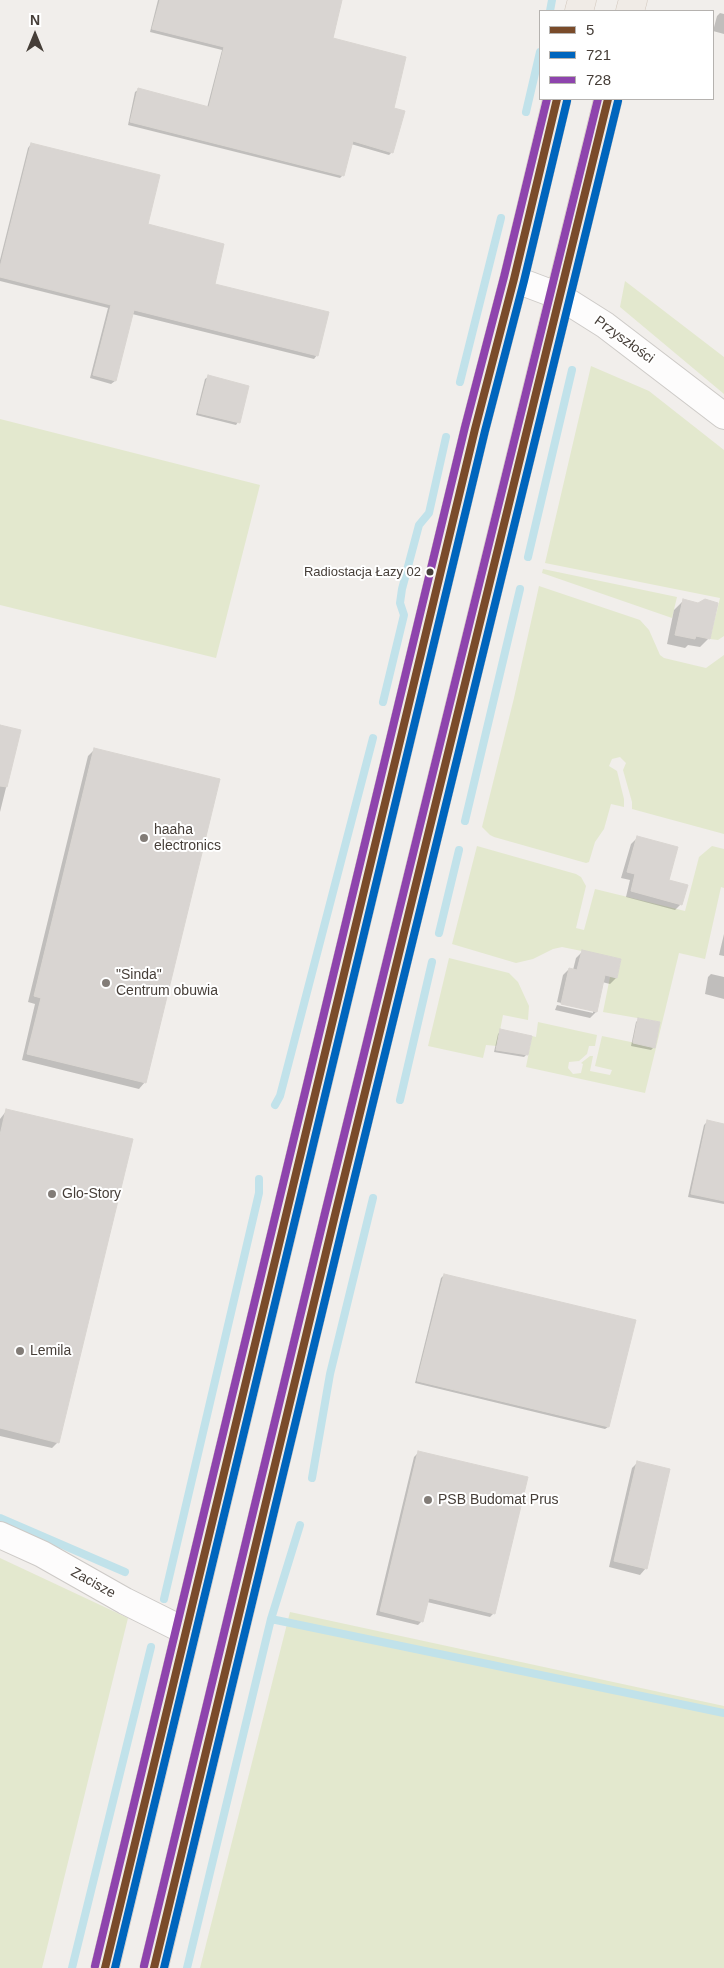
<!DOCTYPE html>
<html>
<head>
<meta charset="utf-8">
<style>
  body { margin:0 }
  #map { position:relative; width:724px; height:1968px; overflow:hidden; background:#f1eeeb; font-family:Helvetica,sans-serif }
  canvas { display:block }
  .legend { position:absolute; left:539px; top:10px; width:175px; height:90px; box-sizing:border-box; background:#fff; border:1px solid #b5b2af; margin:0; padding:6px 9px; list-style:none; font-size:15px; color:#463e38 }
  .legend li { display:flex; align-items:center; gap:10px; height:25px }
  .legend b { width:25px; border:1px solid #b5b2af }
  .north { position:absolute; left:10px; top:10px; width:50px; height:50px; -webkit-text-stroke:4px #fff; paint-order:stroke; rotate:0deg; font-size:14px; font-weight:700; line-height:20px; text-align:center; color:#463e38 }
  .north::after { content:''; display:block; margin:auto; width:18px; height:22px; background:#463e38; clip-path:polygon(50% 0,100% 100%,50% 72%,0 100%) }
</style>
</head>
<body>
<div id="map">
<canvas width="724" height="1968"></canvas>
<ul class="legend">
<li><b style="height:6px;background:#7a4b2a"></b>5</li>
<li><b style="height:6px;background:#0065bd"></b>721</li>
<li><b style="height:6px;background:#8e44ad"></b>728</li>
</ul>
<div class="north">N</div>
</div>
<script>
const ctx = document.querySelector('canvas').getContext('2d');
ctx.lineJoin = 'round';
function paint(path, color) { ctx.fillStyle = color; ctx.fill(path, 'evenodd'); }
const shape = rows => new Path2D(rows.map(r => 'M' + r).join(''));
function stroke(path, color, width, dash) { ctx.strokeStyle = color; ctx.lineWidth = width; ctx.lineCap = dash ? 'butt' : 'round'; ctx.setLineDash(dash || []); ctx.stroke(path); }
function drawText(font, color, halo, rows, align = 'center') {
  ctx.font = font + ' Helvetica,sans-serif'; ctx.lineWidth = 4; ctx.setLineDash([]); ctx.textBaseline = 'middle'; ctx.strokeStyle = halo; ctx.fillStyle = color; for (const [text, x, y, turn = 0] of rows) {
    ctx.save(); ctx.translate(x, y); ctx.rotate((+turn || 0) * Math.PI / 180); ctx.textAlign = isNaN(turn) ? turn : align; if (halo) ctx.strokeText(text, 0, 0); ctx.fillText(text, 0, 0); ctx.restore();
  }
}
paint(shape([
  [625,281,724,357,724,394,620,307],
  [591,366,649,391,724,450,724,636,718,640,710,639,720,598,545,563],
  [0,419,260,485,216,658,0,605],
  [543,569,677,597,672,618,542,573],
  [539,586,640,620,649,630,660,655,664,658,706,668,724,655,724,834,632,809,632,802,623,770,626,763,620,757,612,759,609,766,617,771,624,799,624,807,611,804,604,829,595,842,589,862,586,863,494,837,490,835,482,827,514,698],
  [477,846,576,874,581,877,586,886,576,928,584,930,595,889,685,911,699,857,712,846,724,849,724,888,721,887,705,959,679,953,645,1093,526,1067,532,1036,536,1037,538,1022,597,1035,595,1046,589,1046,587,1054,579,1061,569,1062,568,1068,573,1074,581,1073,583,1064,581,1063,590,1056,593,1056,590,1071,610,1075,612,1070,595,1066,602,1036,655,1047,660,1022,603,1012,610,977,617,978,621,959,562,947,553,949,533,959,516,963,452,944],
  [449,958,509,973,518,982,529,1006,528,1020,503,1015,497,1046,486,1045,483,1058,428,1046],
  [0,1558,128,1618,42,1968,0,1968],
  [290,1612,724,1706,724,1968,200,1968]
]), '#e3e8ce');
paint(shape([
  [158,0,341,0,331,39,392,109,392,152,389,155,351,144,343,175,340,178,128,125,135,92,139,89,207,108,222,50,150,32],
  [720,13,724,14,724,34,713,31,717,16],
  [31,144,146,225,213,285,317,355,314,359,132,314,115,381,111,384,90,378,108,308,0,281,0,260,28,148],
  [208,377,238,422,236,425,196,415,205,379],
  [683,601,709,638,700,647,688,645,685,648,667,644,674,610],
  [0,726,20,731,0,812],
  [94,750,145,1082,139,1089,22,1060,35,1004,28,1002,88,756],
  [637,838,667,881,681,904,675,910,626,897,630,880,621,878,631,844],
  [724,934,724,956,719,955],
  [582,952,616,978,610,984,602,982,596,1012,590,1018,555,1010,557,1005,593,1013,593,1010,557,1002,563,975,569,969,573,970,576,958],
  [711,974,724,977,724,999,705,994,708,977],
  [639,1019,654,1047,651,1050,631,1046,636,1022],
  [501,1031,527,1054,524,1057,494,1052,498,1034],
  [7,1110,58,1442,52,1448,0,1436,0,1119],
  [707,1122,724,1126,724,1204,688,1197,704,1125],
  [444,1275,608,1427,605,1429,415,1383,441,1278],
  [418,1453,494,1613,490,1617,427,1602,422,1621,418,1625,376,1615,414,1457],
  [638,1462,646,1568,640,1575,609,1567,632,1468]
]), '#0003');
stroke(shape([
  [550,11,552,0],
  [526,112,540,52],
  [460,382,501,218],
  [528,557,572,370],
  [383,702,404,615,400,603,402,589,419,525,429,513,446,437],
  [465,821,520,589],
  [439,933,459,850],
  [400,1100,432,962],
  [275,1105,280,1096,373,738],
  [312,1478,330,1374,373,1198],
  [0,1518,125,1572],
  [164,1599,259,1193,259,1179],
  [271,1619,724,1713],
  [72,1968,151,1647],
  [187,1968,271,1619,300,1525]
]), '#c1e2ea', 8);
const building = shape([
  [160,0,342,0,333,38,406,57,394,108,405,111,393,153,353,141,344,176,130,122,138,88,209,107,224,47,152,29,160,0],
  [31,143,160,175,148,224,224,244,215,284,329,312,318,356,134,310,116,381,93,375,111,305,0,277,0,267,31,143],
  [208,375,249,386,240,423,198,413,208,375],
  [683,599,698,603,705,599,718,603,710,639,696,636,695,639,675,635,683,599],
  [0,725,21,730,7,787,0,786,0,725],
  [94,748,220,779,146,1083,27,1054,41,998,34,996,94,748],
  [637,836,678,847,669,880,688,885,682,905,631,891,635,874,627,872,637,836],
  [582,950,621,959,617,978,605,975,597,1012,561,1004,569,968,577,970,582,950],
  [638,1018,660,1022,655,1048,633,1043,638,1018],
  [500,1029,532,1036,528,1055,496,1050,500,1029],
  [6,1109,133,1139,59,1443,0,1428,0,1135,6,1109],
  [707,1120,724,1124,724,1201,691,1194,707,1120],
  [444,1274,636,1320,609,1427,417,1381,444,1274],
  [418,1451,528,1477,495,1614,429,1598,423,1622,380,1611,418,1451],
  [637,1461,670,1469,647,1569,614,1561,637,1461]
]);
paint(building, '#d9d5d2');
stroke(building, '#d9d5d1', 1);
const street = shape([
  [514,279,559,296,605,325,724,416],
  [0,1535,42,1554,125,1601,185,1631]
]);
const primary = shape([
  [579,11,582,0],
  [630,11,633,0],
  [105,1968,475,429,514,279,557,99],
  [154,1968,335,1215,608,99]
]);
stroke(street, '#cdcac7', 28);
stroke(primary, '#d1c6bb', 29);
stroke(street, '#fdfcfc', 26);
stroke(primary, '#f0ebe6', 28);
stroke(shape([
  [105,1968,475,429,514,279,557,99],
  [154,1968,335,1215,608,99]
]), '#7a4b2a', 8);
stroke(shape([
  [115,1968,485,431,524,281,567,101],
  [164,1968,345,1217,618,101]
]), '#0065bd', 8);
stroke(shape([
  [95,1966,465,427,504,277,547,99],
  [144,1966,325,1213,598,99]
]), '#8e44ad', 8);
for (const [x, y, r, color] of [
  [430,572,4.5,"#463e38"],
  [144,838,5,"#827c77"],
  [106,983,5,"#827c77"],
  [52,1194,5,"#827c77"],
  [20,1351,5,"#827c77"],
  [428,1500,5,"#827c77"]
]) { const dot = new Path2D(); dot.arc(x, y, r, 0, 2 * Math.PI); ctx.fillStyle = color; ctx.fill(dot); stroke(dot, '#fff', 2); }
drawText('13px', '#463e38', '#fff', [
  ["Radiostacja Łazy 02",421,572]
], 'right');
drawText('14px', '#463e38', '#fff', [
  ["Przyszłości",624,340,36],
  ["Zacisze",93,1583,29]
]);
drawText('14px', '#463e38', '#fff', [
  ["haaha",154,830],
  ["electronics",154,846],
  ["\"Sinda\"",116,975],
  ["Centrum obuwia",116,991],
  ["Glo-Story",62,1194],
  ["Lemila",30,1351],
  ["PSB Budomat Prus",438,1500]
], 'left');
</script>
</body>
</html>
